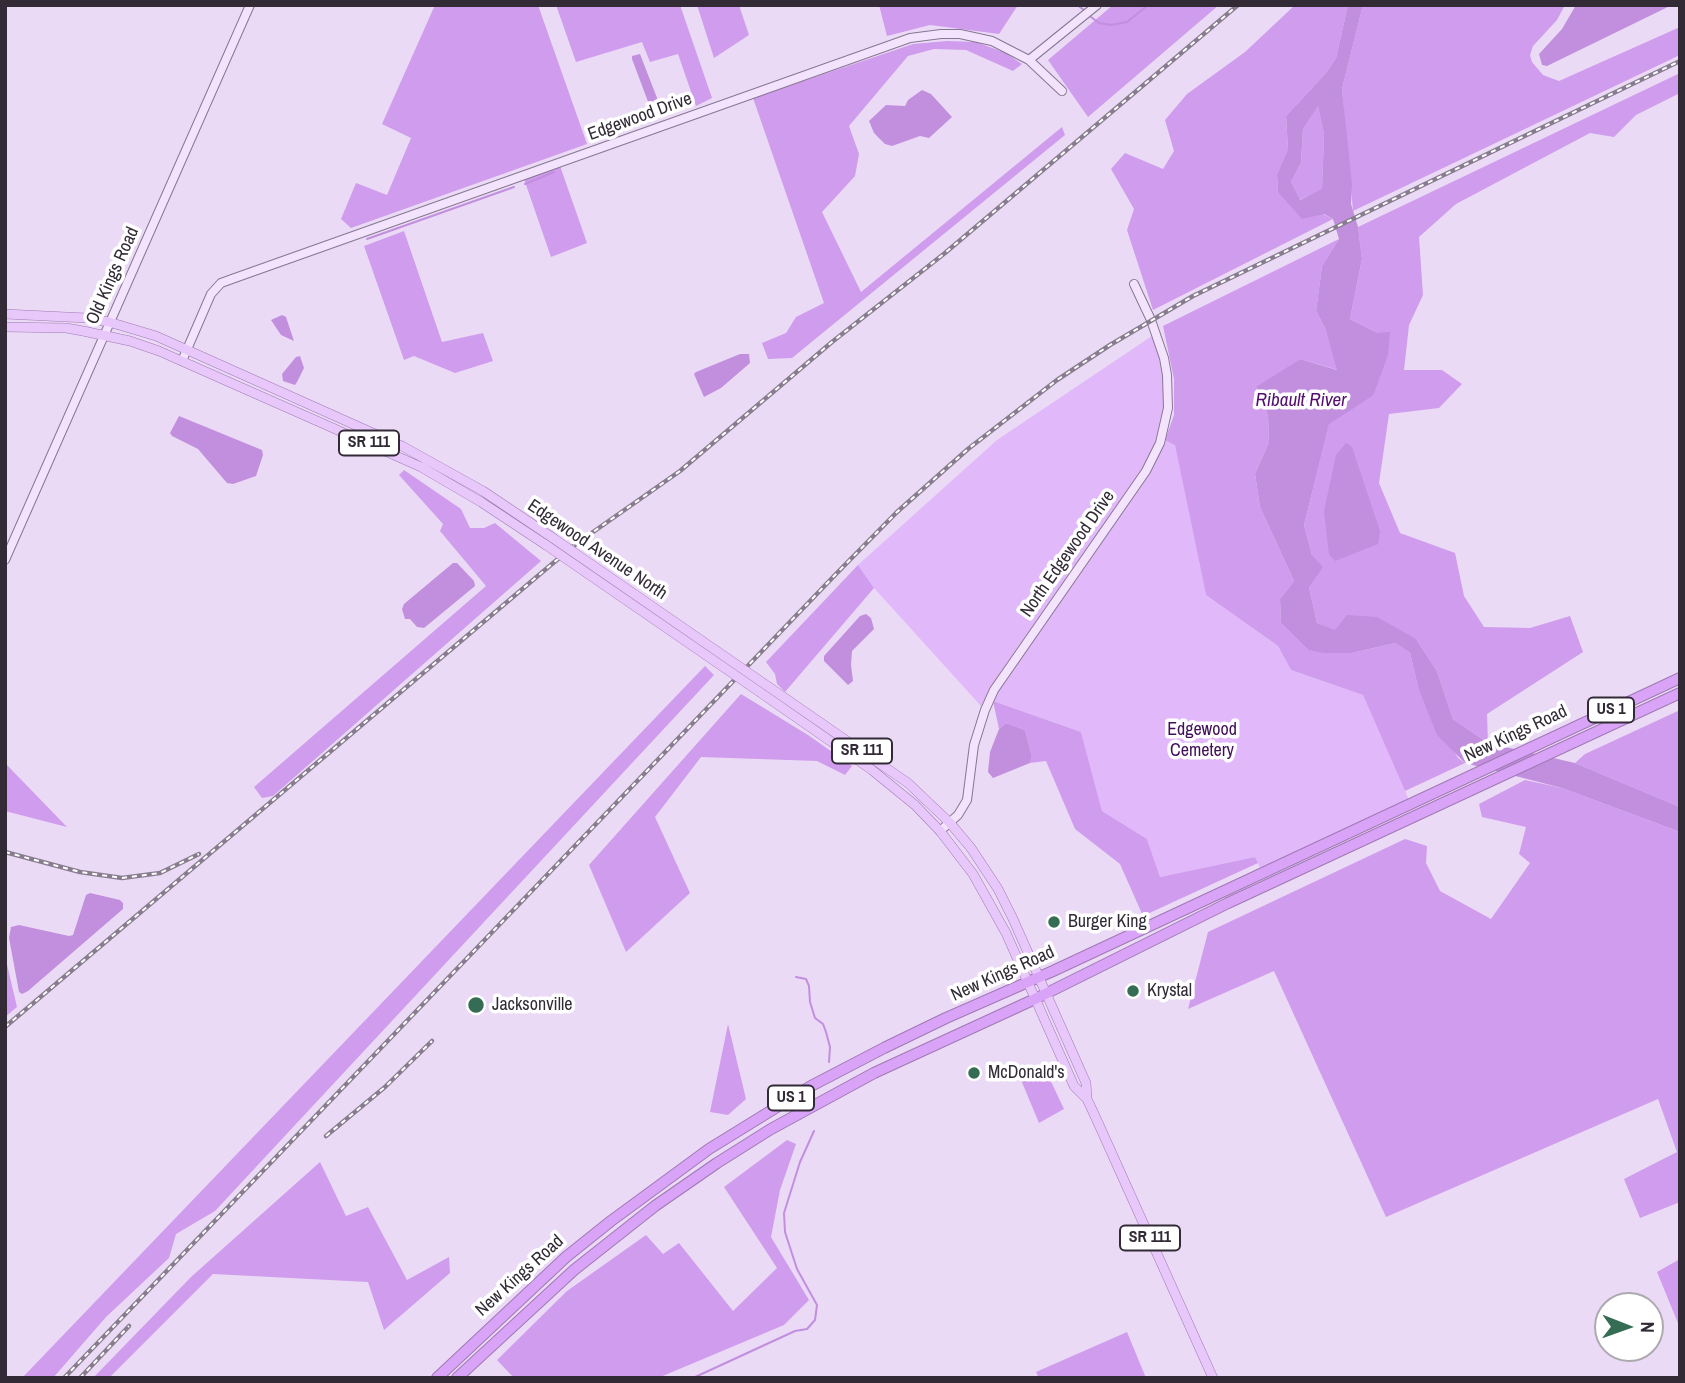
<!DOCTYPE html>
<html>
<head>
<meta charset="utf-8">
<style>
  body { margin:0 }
  #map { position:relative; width:1685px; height:1383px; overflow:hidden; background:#ebdaf6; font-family:"Archivo Narrow",sans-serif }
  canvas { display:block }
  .frame { position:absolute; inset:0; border:7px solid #322b36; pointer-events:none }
  .north { position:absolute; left:1594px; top:1292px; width:70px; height:70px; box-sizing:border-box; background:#fff; border:2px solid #adaaaf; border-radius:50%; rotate:91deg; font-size:19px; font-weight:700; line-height:28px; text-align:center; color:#322b36 }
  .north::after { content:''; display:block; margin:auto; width:24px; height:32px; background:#356d54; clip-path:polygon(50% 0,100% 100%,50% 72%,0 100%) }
</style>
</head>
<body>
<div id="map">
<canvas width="1685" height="1383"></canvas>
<div class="frame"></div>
<div class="north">N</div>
</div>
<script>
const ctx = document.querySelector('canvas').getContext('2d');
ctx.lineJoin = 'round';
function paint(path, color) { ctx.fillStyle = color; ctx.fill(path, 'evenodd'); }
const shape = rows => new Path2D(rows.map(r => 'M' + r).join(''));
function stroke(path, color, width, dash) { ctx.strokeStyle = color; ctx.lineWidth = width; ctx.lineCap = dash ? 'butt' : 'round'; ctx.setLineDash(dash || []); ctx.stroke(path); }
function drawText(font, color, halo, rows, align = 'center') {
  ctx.font = font + ' "Archivo Narrow",sans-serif'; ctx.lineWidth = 7; ctx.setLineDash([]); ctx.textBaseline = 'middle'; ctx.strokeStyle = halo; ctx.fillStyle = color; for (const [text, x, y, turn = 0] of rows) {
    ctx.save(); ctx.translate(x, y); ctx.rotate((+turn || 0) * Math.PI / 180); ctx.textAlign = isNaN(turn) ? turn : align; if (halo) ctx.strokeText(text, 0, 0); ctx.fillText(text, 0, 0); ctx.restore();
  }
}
paint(shape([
  [1152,336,1161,360,1165,385,1163,413,1158,437,1146,463,1002,670,981,706,874,588,858,565,997,440],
  [1165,440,1175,444,1206,595,1278,646,1291,670,1363,695,1409,800,1260,868,1255,857,1160,877,1147,839,1102,811,1081,732,993,701,1010,672,1156,460]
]), '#e1b8f9');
paint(shape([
  [435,5,538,5,587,144,351,228,341,219,356,183,387,195,411,138,382,124],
  [556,5,680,5,712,98,696,106,678,54,650,62,642,42,576,62],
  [697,5,739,5,749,35,714,58],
  [879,5,1018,5,999,34,930,25,887,36],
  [1113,5,1219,5,1088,117,1048,60],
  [1295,5,1348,5,1336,58,1325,74,1286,116,1288,149,1277,176,1278,192,1333,219,1153,310,1127,230,1134,209,1111,169,1125,153,1163,169,1174,151,1165,120,1187,94,1245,52],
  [1363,5,1565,5,1557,20,1533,46,1530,55,1532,62,1543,75,1559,81,1680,27,1680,55,1353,211,1342,89],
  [947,41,976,42,1006,53,1022,64,1013,71,966,50,934,49,908,56,849,126,859,154,855,176,822,212,861,292,1062,127,1065,135,792,358,768,359,762,343,786,333,796,317,824,303,753,98,913,44],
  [1680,73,1680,93,1636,115,1614,137,1590,133,1456,204,1419,237,1423,295,1409,325,1404,370,1442,370,1462,384,1439,408,1389,414,1379,483,1400,533,1455,553,1464,596,1484,627,1530,628,1570,616,1583,652,1487,714,1488,743,1453,719,1437,671,1416,639,1335,631,1317,623,1309,587,1312,555,1304,525,1329,423,1373,396,1378,333,1350,319,1362,259,1358,227],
  [1318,105,1324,134,1322,190,1299,200,1291,182,1301,163,1303,129],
  [560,166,587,243,551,257,524,179],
  [404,231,442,342,483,333,493,361,455,373,414,356,404,360,364,246],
  [1339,239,1322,266,1316,311,1325,328,1338,370,1300,359,1256,388,1268,416,1269,442,1255,474,1260,507,1294,581,1280,599,1281,623,1308,650,1352,653,1395,643,1410,653,1418,687,1458,758,1465,763,1405,791,1363,695,1291,670,1278,646,1206,595,1175,445,1165,440,1174,415,1174,379,1163,326],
  [404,470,461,509,470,528,484,528,495,523,541,561,273,796,262,798,254,787,486,586,440,531,443,524,399,475],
  [858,565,874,588,785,692,777,684,775,674,766,662],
  [705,666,714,675,215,1211,176,1234,169,1258,106,1317,53,1378,22,1378],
  [741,694,808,735,852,766,845,775,817,761,701,757,655,817,690,893,626,952,589,865],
  [993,701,1081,732,1102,811,1147,839,1160,877,1255,857,1258,863,1143,916,1120,864,1075,829,1046,761,1030,763,1032,757,1025,730,1006,723,999,729],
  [1680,710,1680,807,1575,763,1585,754],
  [5,763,67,827,5,811],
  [1525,780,1562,788,1680,832,1680,1202,1640,1218,1624,1179,1677,1152,1658,1099,1386,1217,1274,971,1188,1009,1208,932,1405,839,1427,846,1426,863,1440,891,1491,919,1530,863,1519,854,1526,827,1482,817,1479,804],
  [5,956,17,1007,5,1017],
  [728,1024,746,1099,728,1115,710,1112],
  [1046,1071,1064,1109,1039,1123,1021,1080],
  [787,1140,796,1144,780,1190,771,1237,809,1300,784,1325,658,1378,514,1378,497,1360,567,1291,646,1235,663,1254,679,1243,733,1311,777,1268,724,1187],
  [320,1162,346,1216,368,1207,407,1280,449,1257,450,1273,384,1330,368,1282,213,1274,109,1378,93,1378,191,1277],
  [1680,1259,1680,1328,1657,1272],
  [1127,1332,1146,1378,1039,1378,1036,1372]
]), '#d09ced');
paint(shape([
  [1348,5,1363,5,1342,89,1352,184,1351,204,1358,227,1362,259,1350,319,1378,333,1390,332,1388,355,1373,396,1329,424,1304,525,1312,555,1323,567,1309,587,1317,623,1335,630,1347,615,1377,617,1416,639,1437,671,1453,719,1488,743,1575,763,1680,807,1680,832,1562,788,1465,763,1437,735,1418,687,1410,653,1395,643,1352,653,1324,653,1308,650,1281,623,1280,599,1294,581,1260,507,1255,474,1269,442,1268,416,1256,387,1300,359,1337,370,1325,328,1316,311,1322,266,1339,239,1333,219,1324,214,1302,219,1278,192,1277,175,1288,149,1286,116,1325,74,1336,58],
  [1318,106,1324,134,1322,189,1300,200,1291,182,1301,163,1303,129],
  [1576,5,1672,5,1547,66,1542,65,1539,54,1562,29],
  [640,54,659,103,659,106,654,108,650,107,632,59,632,56],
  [922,90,931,94,952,117,929,138,920,136,892,146,885,144,874,133,869,121,886,105,905,106,908,100],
  [282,315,286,317,294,341,281,335,271,320],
  [740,354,749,354,750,363,721,388,704,397,694,374,696,372],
  [300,356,304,368,297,382,295,385,283,381,282,374,296,357],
  [179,416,262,450,263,455,256,476,233,484,227,483,198,449,172,436,170,433],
  [1346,443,1352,447,1380,531,1378,544,1335,561,1329,554,1324,511,1336,455],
  [453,563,457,563,474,581,475,586,424,628,417,627,410,619,405,619,402,609,404,604],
  [866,614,871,618,874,629,852,651,851,665,853,681,848,685,824,661,824,656,860,616],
  [1006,723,1025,730,1032,757,1030,763,993,778,988,772,990,752,999,729],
  [90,893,120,900,123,903,123,909,28,991,22,994,19,992,9,938,11,927,19,925,69,936,73,935,86,895]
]), '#c28fdf');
stroke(shape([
  [1077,5,1084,10],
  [1091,17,1099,23,1111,25,1127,22,1148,5],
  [525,184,554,172],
  [367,239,514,187],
  [796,977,806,979,809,986,810,1002,815,1018,823,1024,826,1032,830,1047,829,1062],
  [693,1378,795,1331,807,1329,815,1320,817,1305,797,1269,785,1232,784,1213,800,1162,814,1131]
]), '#c28fdf', 2);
const secondary = shape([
  [1029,60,1097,5],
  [182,361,211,294,221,283,232,279,910,38,941,34,960,34,992,41,1029,60,1062,91],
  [5,560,250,5],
  [940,831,958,815,967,800,974,745,985,710,994,690,1146,471,1160,443,1168,408,1167,375,1164,358,1151,320,1134,284]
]);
const primary = shape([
  [5,314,87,318,109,322,156,336,402,446,483,491,553,538],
  [5,327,66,328,83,331,130,341,159,351,421,467,481,502,546,545],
  [769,687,908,783,950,823,971,848,998,889,1013,919,1086,1083,1087,1098],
  [761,693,872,770,915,805,940,831,973,874,1006,933,1074,1086,1087,1099,1095,1116,1213,1378]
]);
const highway = shape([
  [437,1378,566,1257,611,1221,709,1149,811,1086,884,1048,946,1018,1053,971,1680,678],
  [457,1378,574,1270,655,1206,717,1163,771,1129,874,1073,1035,999,1228,903,1680,693]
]);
stroke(secondary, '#877791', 10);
stroke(primary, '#9f79b3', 10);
stroke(highway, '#9f79b3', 12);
stroke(secondary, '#f4e3fd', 8);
stroke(primary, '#e8c8fa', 9);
stroke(highway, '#d9a3f7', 10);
const rail = shape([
  [5,852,80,872,122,878,160,873,199,854],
  [5,1027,546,569,576,544,680,471,832,342,945,253,1238,5],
  [326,1136,385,1087,432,1041],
  [64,1378,836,574,897,512,968,449,1057,380,1110,345,1193,296,1680,61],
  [80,1378,129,1326]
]);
stroke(rail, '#887c8f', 4.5);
stroke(rail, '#fff', 2, [5]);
const primaryBridge = shape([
  [553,538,769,687],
  [546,545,761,693]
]);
stroke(primaryBridge, '#9f79b3', 10, []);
stroke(primaryBridge, '#e8c8fa', 9);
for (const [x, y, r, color] of [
  [1054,922,7,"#356d54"],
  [1133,991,7,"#356d54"],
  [476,1005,9,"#356d54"],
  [974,1073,7,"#356d54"]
]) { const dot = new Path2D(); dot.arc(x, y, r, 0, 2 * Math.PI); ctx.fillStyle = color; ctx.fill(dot); stroke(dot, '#fff', 2.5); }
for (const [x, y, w] of [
  [369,443,60],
  [1611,710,46],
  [862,751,60],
  [791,1098,46],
  [1150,1238,60]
]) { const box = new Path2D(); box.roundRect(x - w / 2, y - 12.5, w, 25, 5); ctx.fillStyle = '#fff'; ctx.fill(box); stroke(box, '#322b36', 2); }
drawText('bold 16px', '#322b36', null, [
  ["SR 111",369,443],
  ["US 1",1611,710],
  ["SR 111",862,751],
  ["US 1",791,1098],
  ["SR 111",1150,1238]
]);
drawText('18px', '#322b36', '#fff', [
  ["Edgewood Drive",640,117,-20],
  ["Old Kings Road",113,276,-66],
  ["Edgewood Avenue North",597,550,34],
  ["North Edgewood Drive",1068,554,-55],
  ["New Kings Road",1516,734,-25],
  ["New Kings Road",1003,974,-24],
  ["New Kings Road",520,1276,-42]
]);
drawText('18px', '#400f56', '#fff', [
  ["Edgewood",1202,730],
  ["Cemetery",1202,751]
]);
drawText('18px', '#322b36', '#fff', [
  ["Burger King",1068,922],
  ["Krystal",1147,991],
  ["Jacksonville",492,1005],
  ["McDonald's",988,1073]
], 'left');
drawText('italic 19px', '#530e70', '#fff', [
  ["Ribault River",1301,401]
]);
</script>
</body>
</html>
